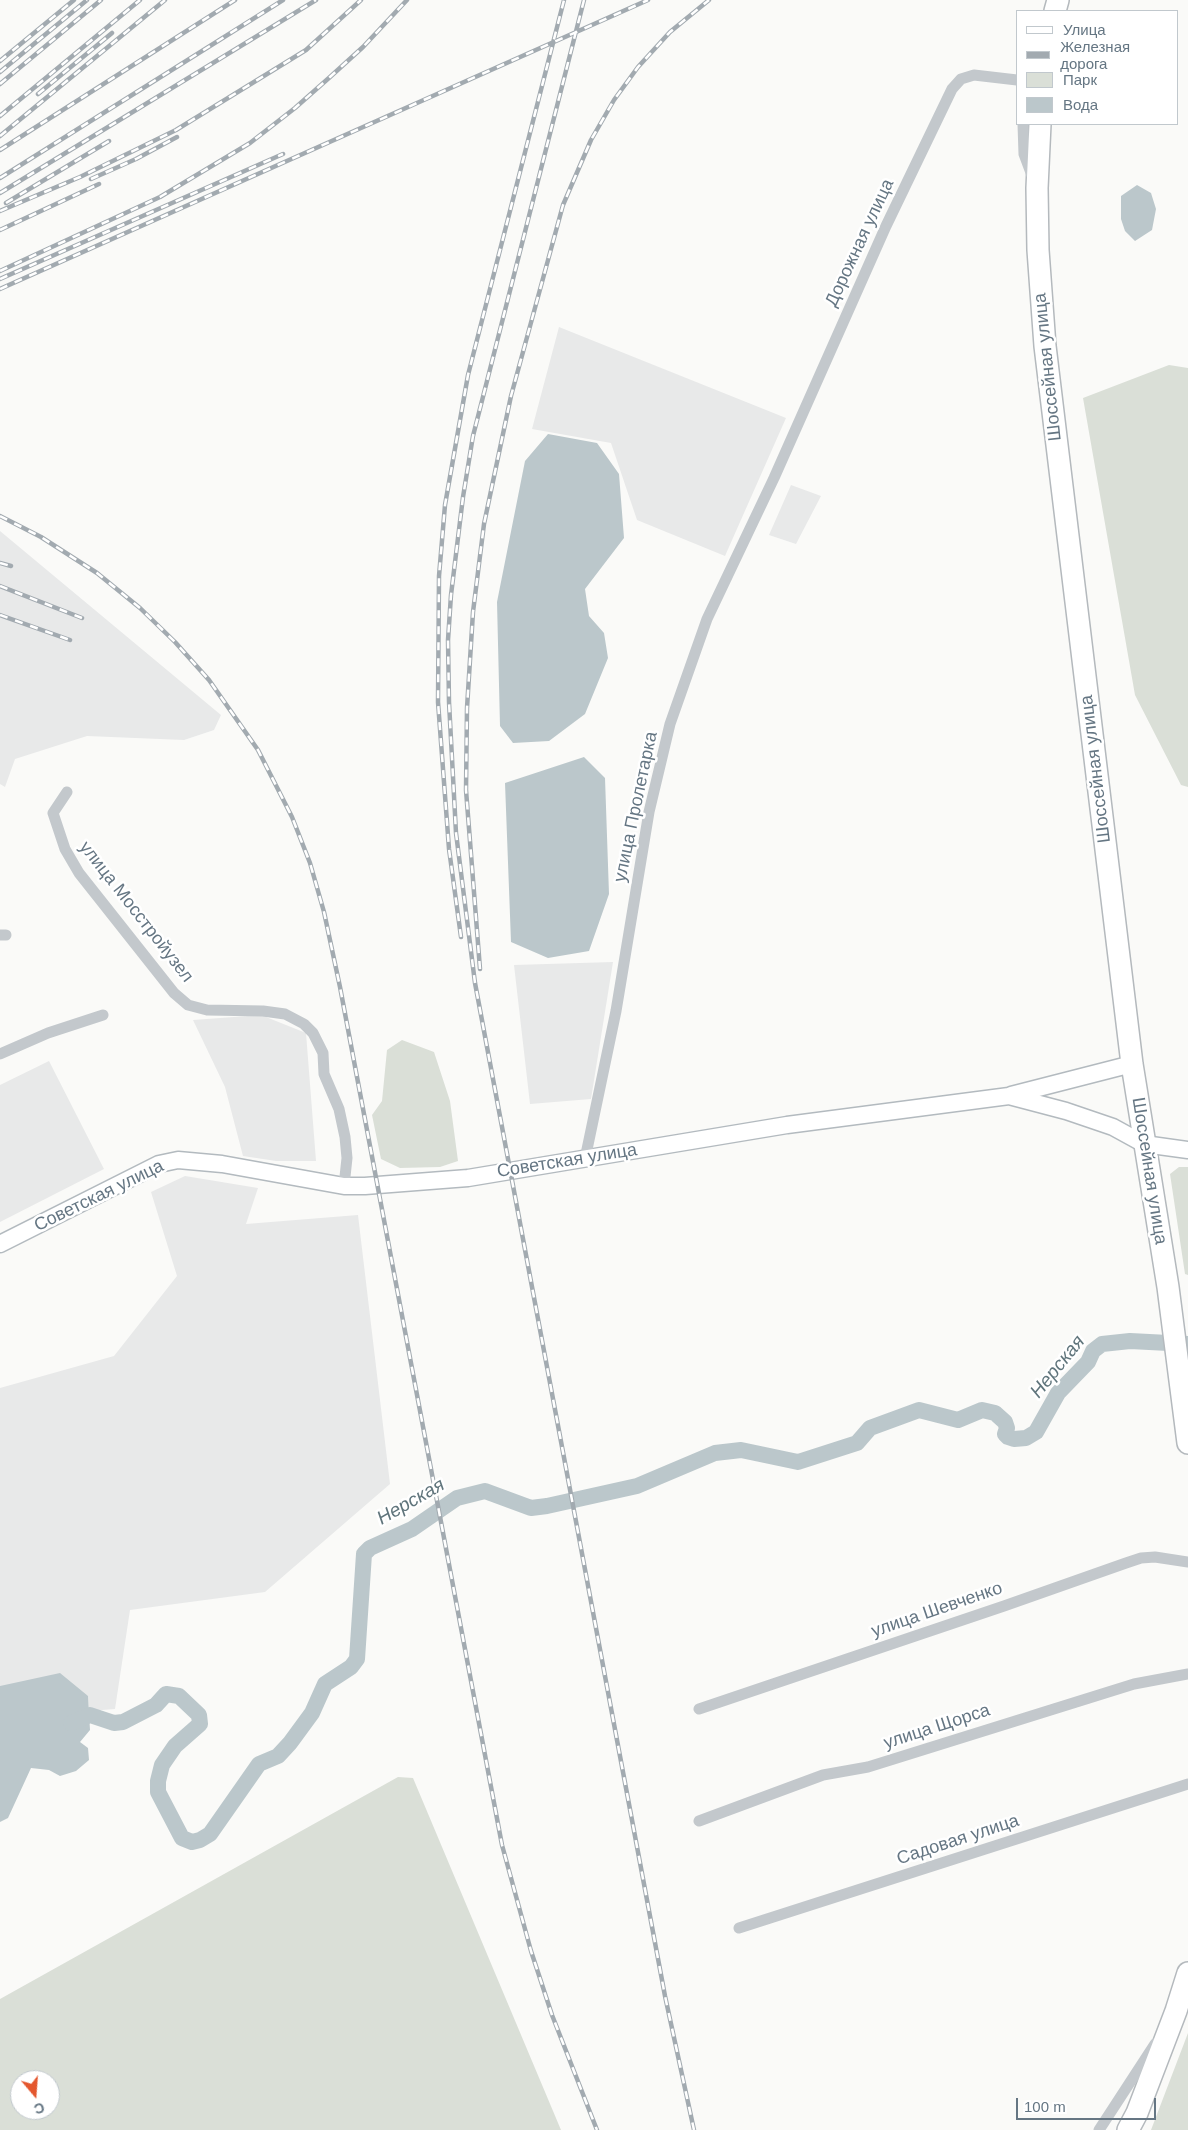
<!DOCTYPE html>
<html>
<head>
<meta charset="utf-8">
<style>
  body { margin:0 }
  #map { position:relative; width:1188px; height:2130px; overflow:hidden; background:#fafaf8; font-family:Arial,sans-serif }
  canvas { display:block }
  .legend { position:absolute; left:1016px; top:10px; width:162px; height:115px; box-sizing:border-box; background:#fff; border:1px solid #c1c8cd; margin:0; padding:6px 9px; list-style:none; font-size:15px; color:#657683 }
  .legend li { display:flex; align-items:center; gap:10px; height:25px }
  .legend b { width:25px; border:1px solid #c1c8cd }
  .north { position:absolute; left:10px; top:2070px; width:50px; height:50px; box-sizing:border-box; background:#fff; border:1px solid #c1c8cd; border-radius:50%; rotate:162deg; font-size:14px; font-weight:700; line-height:20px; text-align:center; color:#657683 }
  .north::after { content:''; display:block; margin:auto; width:18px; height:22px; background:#e4572e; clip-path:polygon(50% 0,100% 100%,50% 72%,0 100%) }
  .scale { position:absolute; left:1016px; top:2098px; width:140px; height:22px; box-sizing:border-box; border:2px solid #657683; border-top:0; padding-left:6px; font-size:15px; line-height:18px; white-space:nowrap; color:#657683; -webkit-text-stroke:4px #fff; paint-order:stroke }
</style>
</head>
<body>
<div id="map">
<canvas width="1188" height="2130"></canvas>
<ul class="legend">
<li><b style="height:6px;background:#fff"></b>Улица</li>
<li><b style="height:6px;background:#a2aab0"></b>Железная дорога</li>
<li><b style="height:14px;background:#dadfd7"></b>Парк</li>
<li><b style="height:14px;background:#bbc7cb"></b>Вода</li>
</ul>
<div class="north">С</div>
<div class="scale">100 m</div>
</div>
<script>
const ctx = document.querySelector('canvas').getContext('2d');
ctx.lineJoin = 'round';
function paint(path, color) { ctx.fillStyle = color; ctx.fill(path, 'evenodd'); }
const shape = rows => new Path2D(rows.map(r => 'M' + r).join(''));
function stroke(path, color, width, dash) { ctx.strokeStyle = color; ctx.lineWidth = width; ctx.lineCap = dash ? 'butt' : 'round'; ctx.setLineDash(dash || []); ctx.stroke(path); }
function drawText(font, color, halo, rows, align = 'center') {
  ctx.font = font + ' Arial,sans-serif'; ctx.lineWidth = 5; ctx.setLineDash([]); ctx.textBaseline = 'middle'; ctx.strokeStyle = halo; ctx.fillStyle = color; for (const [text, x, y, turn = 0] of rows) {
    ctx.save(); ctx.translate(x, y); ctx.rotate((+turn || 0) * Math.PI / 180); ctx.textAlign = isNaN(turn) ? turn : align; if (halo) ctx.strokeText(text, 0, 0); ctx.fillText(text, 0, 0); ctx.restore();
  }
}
paint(shape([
  [559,327,786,418,725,556,637,520,611,443,532,429],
  [791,485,821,496,796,544,769,535],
  [0,531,221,715,214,730,184,740,87,736,15,759,5,787,0,784],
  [613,962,591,1099,530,1104,514,965],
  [261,1015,306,1033,316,1161,276,1161,243,1156,225,1087,193,1020],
  [49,1061,104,1169,0,1222,0,1085],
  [185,1176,258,1188,246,1224,358,1215,390,1484,265,1592,130,1610,115,1709,89,1711,88,1696,0,1686,0,1388,114,1356,177,1276,151,1192]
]), '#e8e9e9');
paint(shape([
  [1169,365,1188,368,1188,787,1181,785,1135,695,1083,398],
  [402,1040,434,1052,450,1101,458,1161,440,1167,400,1168,381,1159,372,1115,382,1101,387,1050],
  [1179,1167,1188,1167,1188,1275,1185,1274,1170,1174],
  [398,1777,413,1778,561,2130,0,2130,0,1999],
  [20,2080,50,2080,50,2110,20,2110],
  [1188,2033,1188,2130,1151,2130]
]), '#dadfd7');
paint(shape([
  [1137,185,1151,193,1156,209,1152,230,1135,241,1125,231,1121,219,1121,196],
  [548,434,597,443,619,474,624,538,585,589,589,616,604,633,608,658,585,714,549,741,513,743,500,726,497,602,525,461],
  [584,757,605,778,609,894,589,951,548,958,511,942,505,783],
  [60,1673,88,1696,90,1730,80,1742,88,1748,89,1760,76,1771,60,1776,49,1770,31,1768,8,1818,0,1822,0,1686]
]), '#bbc7cb');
stroke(shape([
  [71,1723,90,1715,114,1723,123,1722,156,1705,166,1694,179,1696,199,1715,200,1724,175,1746,162,1765,158,1781,158,1792,182,1838,192,1842,200,1840,210,1834,259,1764,278,1756,290,1743,312,1713,325,1684,351,1667,357,1659,364,1554,370,1548,412,1529,457,1498,485,1491,531,1508,547,1506,637,1486,715,1453,741,1450,798,1462,857,1443,870,1428,919,1410,958,1420,982,1410,995,1413,1005,1422,1007,1428,1005,1434,1008,1437,1014,1439,1026,1438,1036,1432,1058,1393,1088,1362,1093,1351,1102,1344,1130,1341,1188,1344]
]), '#bbc7cb', 16);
const secondary = shape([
  [1011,1095,1132,1064],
  [0,1244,159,1164,178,1160,222,1164,344,1186,365,1186,468,1178,787,1125,1009,1096,1066,1111,1113,1127,1144,1144,1188,1150]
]);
const highway = shape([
  [1055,11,1058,0],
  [1040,124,1037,188,1038,250,1045,346,1132,1064,1168,1287,1188,1443],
  [1128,2130,1137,2113,1176,2011,1188,1973]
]);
stroke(secondary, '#b3babf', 19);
stroke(highway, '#b4b9bd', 24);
stroke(shape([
  [1023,124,1024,154,1033,178],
  [67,792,53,813,65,849,79,873,174,993,188,1005,207,1010,263,1011,285,1014,304,1024,313,1033,323,1053,324,1074,339,1109,345,1137,347,1158,344,1186],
  [0,935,6,935],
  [0,1054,48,1033,103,1015],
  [585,1159,616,1011,649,812,670,724,707,619,774,478,886,226,952,89,961,79,974,75,1017,80],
  [699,1709,1004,1606,1126,1563,1141,1558,1155,1557,1188,1562],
  [699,1821,823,1775,868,1767,1134,1684,1188,1674],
  [739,1928,1188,1784],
  [1099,2130,1155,2044]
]), '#c3c8cc', 11);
stroke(secondary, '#fff', 16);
stroke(highway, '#fff', 21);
const rail = shape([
  [584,0,473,436,463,497,451,595,448,640,449,702,456,833,475,983,665,1996,694,2130],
  [0,61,74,0],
  [0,72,87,0],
  [0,84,101,0],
  [38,94,112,33],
  [0,116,140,0],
  [0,136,165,0],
  [0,150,235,0],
  [0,178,283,0],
  [91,179,136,159,177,137],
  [0,193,316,0],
  [6,203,109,141],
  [0,211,80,177,176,130,306,50,361,0],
  [0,230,99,184],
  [0,271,160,197,250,143,295,108,330,77,363,47,407,0],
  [0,279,283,154],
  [0,289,648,0],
  [0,516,41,537,97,573,140,608,175,642,209,680,258,750,292,817,310,863,324,912,340,987,502,1845,531,1951,552,2015,597,2130],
  [0,563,11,566],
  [0,586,82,618],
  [0,615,70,640],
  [461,937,449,849,438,702,439,576,445,505,468,375,564,0],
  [480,969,466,790,467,708,473,612,484,524,511,396,563,205,591,140,614,100,638,67,670,32,709,0]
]);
stroke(rail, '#a2aab0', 4.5);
stroke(rail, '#fff', 2.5, [8]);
drawText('18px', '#657683', '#fff', [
  ["Дорожная улица",860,243,-65],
  ["Шоссейная улица",1048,367,-96],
  ["Шоссейная улица",1096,769,-97],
  ["улица Пролетарка",636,807,-78],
  ["улица Мосстройузел",136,912,52],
  ["Советская улица",567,1161,-9],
  ["Шоссейная улица",1149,1171,81],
  ["Советская улица",99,1196,-26],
  ["улица Шевченко",937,1610,-19],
  ["улица Щорса",937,1727,-18],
  ["Садовая улица",958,1840,-18]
]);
drawText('italic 19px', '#60757c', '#fff', [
  ["Нерская",1058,1367,-51],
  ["Нерская",411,1502,-30]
]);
</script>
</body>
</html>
